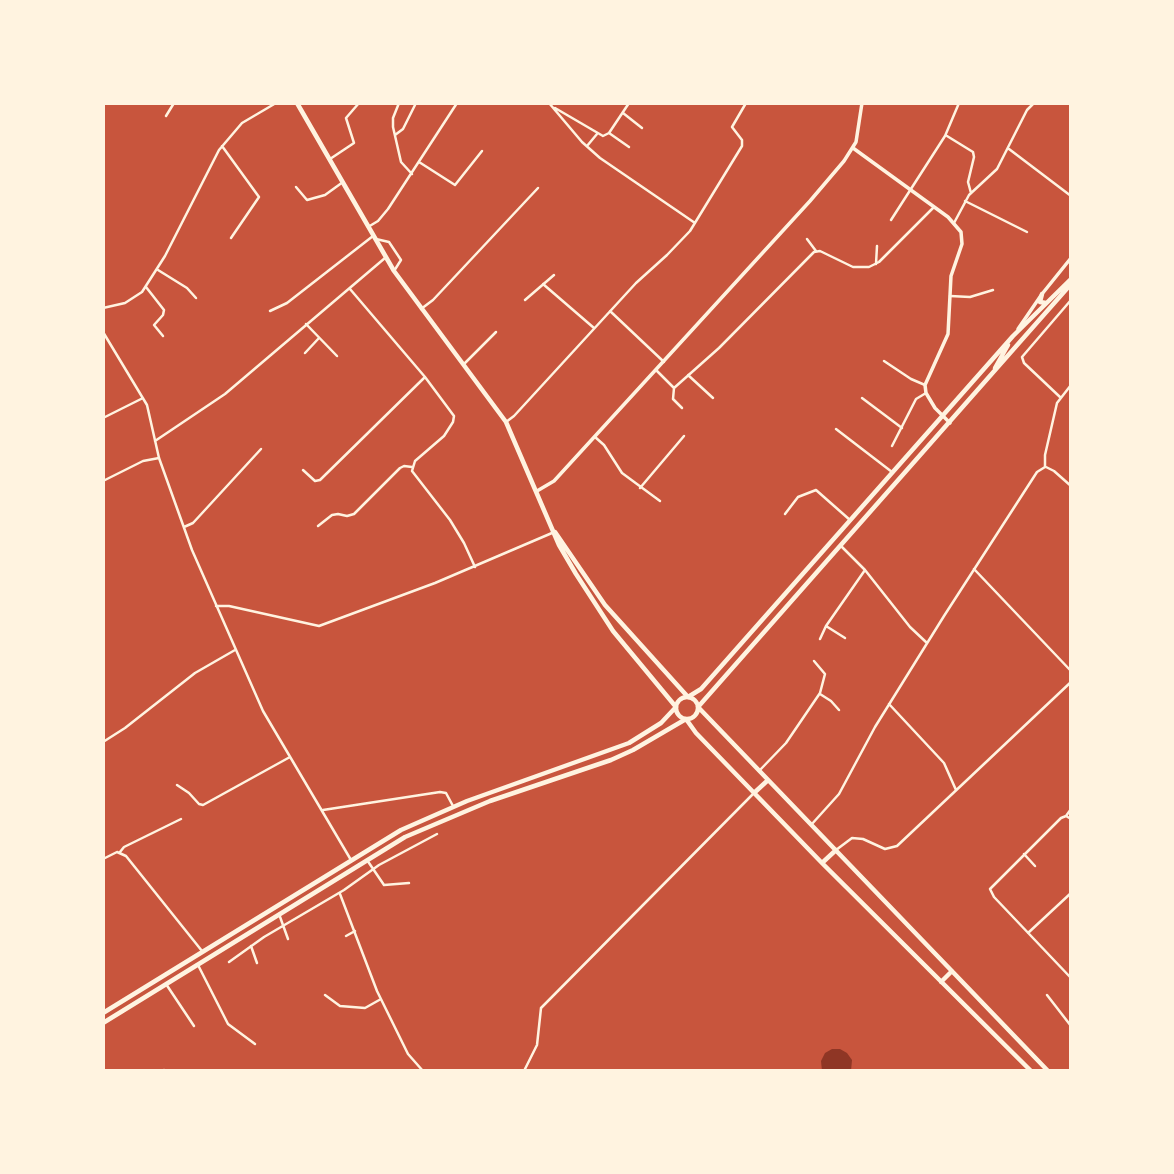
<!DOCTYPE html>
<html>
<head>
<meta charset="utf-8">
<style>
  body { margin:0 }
  #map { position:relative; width:1174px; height:1174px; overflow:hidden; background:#c8553d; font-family:"Noto Sans",sans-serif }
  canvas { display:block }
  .frame { position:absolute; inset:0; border:105px solid #fff3e0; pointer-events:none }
</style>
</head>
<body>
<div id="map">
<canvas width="1174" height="1174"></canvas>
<div class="frame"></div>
</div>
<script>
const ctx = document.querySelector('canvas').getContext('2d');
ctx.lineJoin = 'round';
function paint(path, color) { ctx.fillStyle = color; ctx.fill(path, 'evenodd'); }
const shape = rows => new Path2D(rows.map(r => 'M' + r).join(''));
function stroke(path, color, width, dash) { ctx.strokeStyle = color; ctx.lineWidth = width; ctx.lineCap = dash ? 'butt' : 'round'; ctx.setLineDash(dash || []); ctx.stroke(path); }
paint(shape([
  [832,1049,840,1049,847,1053,852,1060,851,1071,822,1071,821,1061,825,1053]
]), '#8f3625');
stroke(shape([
  [399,103,393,118,393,127,401,162,412,174],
  [549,103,582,142,600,158,695,223],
  [555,108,603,136,609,133,629,103],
  [623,113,642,128],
  [166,116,174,103],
  [609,133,629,147],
  [395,135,403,129,416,103],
  [947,136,973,152,974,157,968,182,971,193],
  [222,146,259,197,231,238],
  [587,146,597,134],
  [1009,149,1071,196],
  [330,159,354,143,346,118,359,103],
  [419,162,455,185,482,151],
  [296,187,307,200,325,195,343,182],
  [965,201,1027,232],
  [891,220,945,136,959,103],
  [954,223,969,195,997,169,1027,110,1034,103],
  [368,227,378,221,388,209,457,103],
  [376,239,389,242,401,260,394,271],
  [807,239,816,251],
  [876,264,877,246],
  [158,270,187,288,196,298],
  [543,284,594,328],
  [146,287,164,310,163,315,154,325,163,336],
  [350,289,425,377,454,416,453,422,444,436,415,461,412,471,450,520,464,543,475,567],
  [950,296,970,297,993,290],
  [525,300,554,275],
  [103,308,125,303,142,292,165,256,219,150,242,123,276,103],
  [421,309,433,300,538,188],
  [270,311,287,303,373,236],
  [610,311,664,362],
  [306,324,337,356],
  [103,332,147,405,159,458,192,550,263,711,351,860],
  [305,353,319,338],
  [884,361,911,379,925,385],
  [464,364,496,332],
  [656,370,674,388,719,348,814,252,820,251,853,267,869,267,879,262,933,208],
  [688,375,713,398],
  [674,388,673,399,682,408],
  [1060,397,1024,363,1022,357,1071,300],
  [862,398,902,428],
  [103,418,143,398],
  [506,422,514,416,636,283,667,255,690,231,742,146,742,140,732,127,746,103],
  [836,429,892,472],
  [595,437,604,445,622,473,660,501],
  [155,441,225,394,385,258],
  [892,446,916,399,926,393],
  [1045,467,1045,455,1057,403,1071,385],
  [1046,467,1054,471,1071,486],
  [303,470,315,481,320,480,425,377],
  [103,481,143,461,159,458],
  [640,488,684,436],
  [785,514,798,497,816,490,850,520],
  [318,526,332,515,338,514,347,516,354,514,400,468,404,466,412,467],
  [184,527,193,523,261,449],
  [841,546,865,570,910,627,927,643],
  [974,569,1071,671],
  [216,606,229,606,319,626,435,583,552,533],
  [826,626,845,638],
  [820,639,826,626,865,570],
  [820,694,831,701,839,710],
  [889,704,944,763,956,790],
  [103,742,125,728,195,673,235,650],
  [759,771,786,743,820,693,825,674,814,661],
  [177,785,189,793,199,804,203,805,290,757],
  [323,810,440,792,446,793,453,806],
  [1066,816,1071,809],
  [1071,819,1066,816,1061,818,990,889,994,897,1071,978],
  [811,825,839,794,875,727,944,616,1037,472,1045,467],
  [836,850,852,838,863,839,885,849,897,846,1071,682],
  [120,852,124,847,181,819],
  [1024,854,1035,866],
  [103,859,117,852,126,856,202,951],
  [367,860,384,885,409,883],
  [340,894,377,991,408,1054,423,1071],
  [279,914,288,939],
  [1028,933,1071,893],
  [346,936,355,931],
  [251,946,257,963],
  [229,962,264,937,344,890,379,865,437,834],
  [198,965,228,1024,255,1044],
  [166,984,194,1026],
  [325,995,340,1006,365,1008,381,999],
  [1047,995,1071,1026],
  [163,1071,164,1070],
  [524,1071,537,1045,541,1008,753,794]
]), '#fff3e0', 2.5);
stroke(shape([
  [853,148,948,217,961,232,962,244,951,276,948,334,925,385,926,393,935,408,950,423],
  [1018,329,1042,294,1071,258],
  [537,491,554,481,810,201,844,161,856,142,862,103]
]), '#fff3e0', 3.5);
stroke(shape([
  [297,103,394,271,506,422,559,545,576,574,613,631,676,707],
  [1042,294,1040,302,1046,303],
  [995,368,1008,345],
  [555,532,605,605,688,697,701,689,1013,336,1071,279],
  [698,707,1071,284]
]), '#fff3e0', 4.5);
stroke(shape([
  '676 708a11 11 0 1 1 22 0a11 11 0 1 1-22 0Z',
  [698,707,1048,1071],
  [754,793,767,781],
  [822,863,836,850],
  [941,982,952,971],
  [103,1013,401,830,467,801,629,743,661,723,676,707],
  [103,1023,405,837,490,801,611,760,633,750,686,719,696,733,822,863,1031,1071]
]), '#fff3e0', 4.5);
</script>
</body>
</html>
